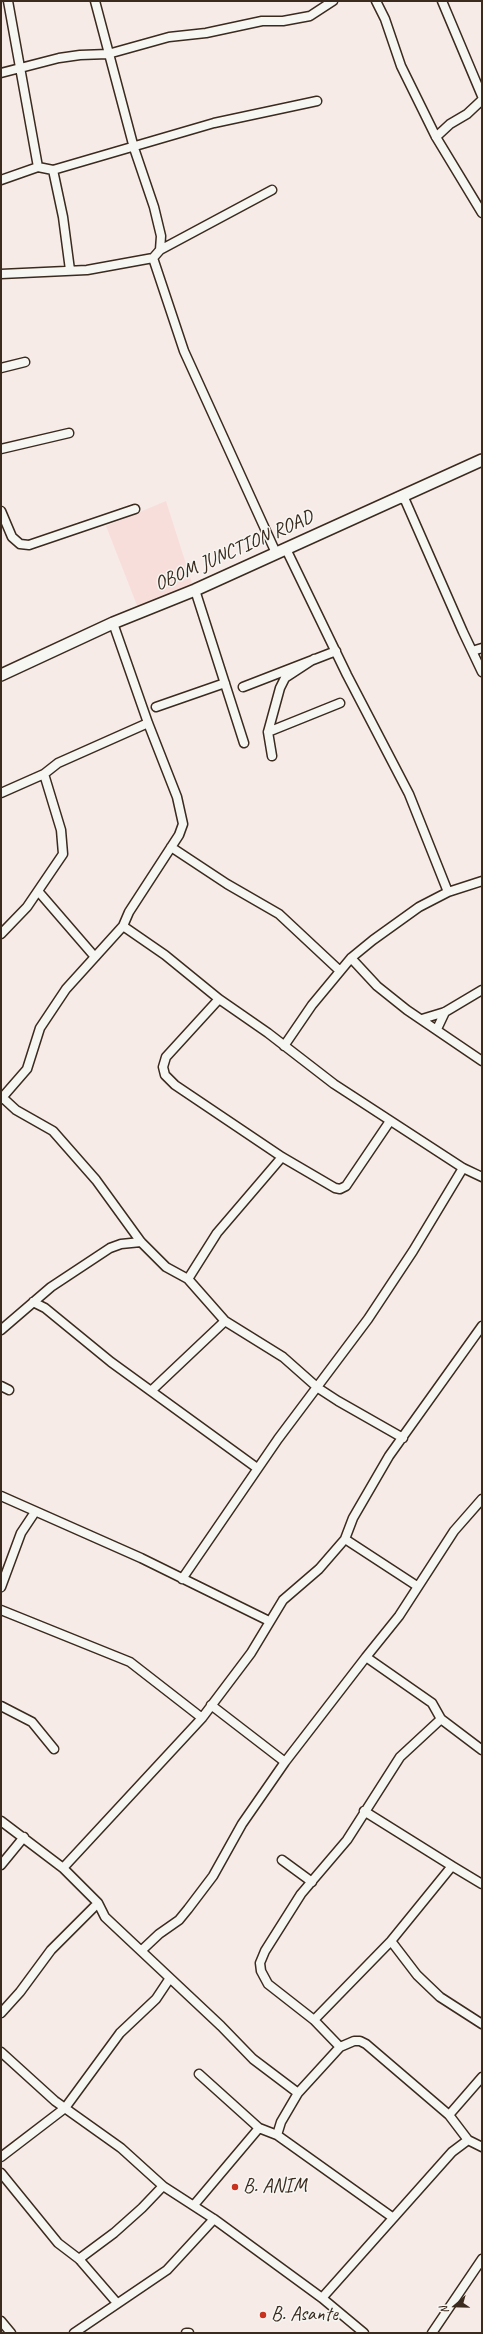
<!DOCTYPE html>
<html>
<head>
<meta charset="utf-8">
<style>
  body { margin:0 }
  #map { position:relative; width:483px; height:2334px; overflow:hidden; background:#f7ebe8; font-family:Caveat,sans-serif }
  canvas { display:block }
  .frame { position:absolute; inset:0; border:2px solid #3b2a1e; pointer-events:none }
  .north { position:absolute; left:435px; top:2286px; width:40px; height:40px; -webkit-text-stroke:3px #f6f6f2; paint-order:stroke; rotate:250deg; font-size:11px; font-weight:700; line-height:16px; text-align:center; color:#3b2a1e }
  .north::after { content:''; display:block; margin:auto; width:14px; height:18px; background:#3b2a1e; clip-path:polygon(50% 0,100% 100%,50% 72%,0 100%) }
</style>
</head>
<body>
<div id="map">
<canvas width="483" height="2334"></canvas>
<div class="frame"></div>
<div class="north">N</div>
</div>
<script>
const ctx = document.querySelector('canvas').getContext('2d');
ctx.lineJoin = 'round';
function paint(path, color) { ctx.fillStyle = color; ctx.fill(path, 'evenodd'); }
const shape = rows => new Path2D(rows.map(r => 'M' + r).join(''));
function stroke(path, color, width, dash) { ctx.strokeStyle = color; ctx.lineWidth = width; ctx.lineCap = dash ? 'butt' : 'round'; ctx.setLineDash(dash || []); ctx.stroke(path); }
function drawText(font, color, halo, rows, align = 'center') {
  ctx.font = font + ' Caveat,sans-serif'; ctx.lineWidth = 3; ctx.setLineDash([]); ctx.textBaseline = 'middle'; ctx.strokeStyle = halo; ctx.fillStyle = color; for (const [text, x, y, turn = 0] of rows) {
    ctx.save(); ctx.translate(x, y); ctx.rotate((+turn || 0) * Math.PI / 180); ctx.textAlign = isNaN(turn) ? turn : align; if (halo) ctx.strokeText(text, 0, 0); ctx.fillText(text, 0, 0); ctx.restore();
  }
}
paint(shape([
  [166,501,193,586,138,608,106,526]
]), '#f8dedb');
const minor = shape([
  [8,1,38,167],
  [95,1,134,148,154,207,161,236,160,250],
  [376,1,385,19,401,66,436,137,482,213],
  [442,1,482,96],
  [1,73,59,58,80,55,108,54,169,37,206,33,262,21,283,21,310,16,333,1],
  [436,137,450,124,467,114,482,100],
  [53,170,63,217,70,270],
  [1,180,38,167,53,170,214,123,317,101],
  [153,258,184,351,276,553],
  [1,274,87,270,153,258,160,250,272,190],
  [1,368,25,362],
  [1,449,69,433],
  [398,497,405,500,463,632,482,672],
  [1,511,12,537,20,544,29,545,135,509],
  [286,549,347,675,409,794,448,892],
  [195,590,244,743],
  [472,651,482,648],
  [243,687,336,651],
  [156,707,225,683],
  [268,732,340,703],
  [272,756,268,732,280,688,285,678,314,659],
  [1,793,44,774],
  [171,847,227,884,279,914,340,971],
  [38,891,95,957],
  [123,926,165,955,219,999,268,1033,334,1084,463,1168,482,1177],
  [1,934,27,907,63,854,61,830,44,774,58,763,148,723],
  [351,958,377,986,407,1010,482,1061],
  [219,999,166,1057,163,1067,165,1075,175,1085,282,1157,335,1188,340,1189,346,1186,390,1121],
  [422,1019,445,1012,482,990],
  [437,1029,445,1012],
  [284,1046,312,1005,351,958,373,940,419,907,448,892,482,881],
  [3,1098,16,1110,53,1131,96,1180,141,1242,166,1267,188,1279,225,1321,283,1357,318,1388,338,1401,403,1438],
  [1,1099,27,1069,40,1028,66,989,123,926,129,912,179,835,183,824,177,797,148,723,113,623],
  [188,1279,217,1233,282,1157],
  [33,1302,45,1308,111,1362,257,1468],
  [1,1330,51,1287,110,1248,121,1244,141,1242],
  [1,1386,9,1390],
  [151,1391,225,1321],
  [1,1496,141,1558,269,1621],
  [345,1539,417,1586],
  [182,1579,278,1439,368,1319,413,1251,463,1168],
  [1,1587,21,1533,35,1512],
  [1,1610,130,1662,202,1718],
  [366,1657,399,1616,454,1531,482,1499],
  [211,1705,285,1762],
  [1,1706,32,1722,54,1749],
  [441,1719,400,1757,347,1840,301,1894,265,1951,260,1963,261,1971,268,1984,314,2020,340,2047,354,2041,360,2041,366,2044,449,2115,468,2140,482,2147],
  [1,1821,63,1868,98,1903,105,1917,221,2026,253,2059,298,2093,281,2122,277,2135],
  [282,1860,312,1882],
  [1,1865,24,1837],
  [452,1866,482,1884],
  [63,1868,202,1718,251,1653,283,1600,319,1569,345,1539,353,1518,389,1456,482,1326],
  [391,1941,417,1975,440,1997,482,2024],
  [142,1950,159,1934,179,1920,188,1909,213,1876,242,1824,285,1762,366,1657,432,1703,441,1719,482,1750],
  [1,2013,20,1992,51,1950,98,1903],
  [314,2020,391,1941,452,1866,364,1811],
  [1,2052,55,2101,121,2148,163,2186,214,2219,322,2298,364,2333],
  [199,2074,259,2128],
  [298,2093,340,2047],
  [449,2115,482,2077],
  [1,2157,65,2108,120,2033,156,1999,170,1978],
  [1,2173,58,2243,79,2259,117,2303],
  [194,2205,259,2128,277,2135,392,2217],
  [79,2259,114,2233,142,2208,163,2186],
  [322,2298,452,2152,468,2140],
  [1,2321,11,2333],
  [74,2333,167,2270,214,2219],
  [186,2333,189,2333],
  [432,2333,482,2259]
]);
const major = shape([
  [1,675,113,623,195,590,482,460]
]);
stroke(minor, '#3b2a1e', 11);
stroke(major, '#3b2a1e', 14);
stroke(minor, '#f6f6f2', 8);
stroke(major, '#f6f6f2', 11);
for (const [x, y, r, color] of [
  [235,2187,4,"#c8321e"],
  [263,2315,4,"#c8321e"]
]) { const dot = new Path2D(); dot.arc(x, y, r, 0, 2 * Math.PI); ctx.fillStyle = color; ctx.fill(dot); stroke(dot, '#f6f6f2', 1.5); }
drawText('20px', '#3b2a1e', '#f6f6f2', [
  ["OBOM JUNCTION ROAD",234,551,-24]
]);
drawText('20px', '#3b2a1e', '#f6f6f2', [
  ["B. ANIM",243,2187],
  ["B. Asante",271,2315]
], 'left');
</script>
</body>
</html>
